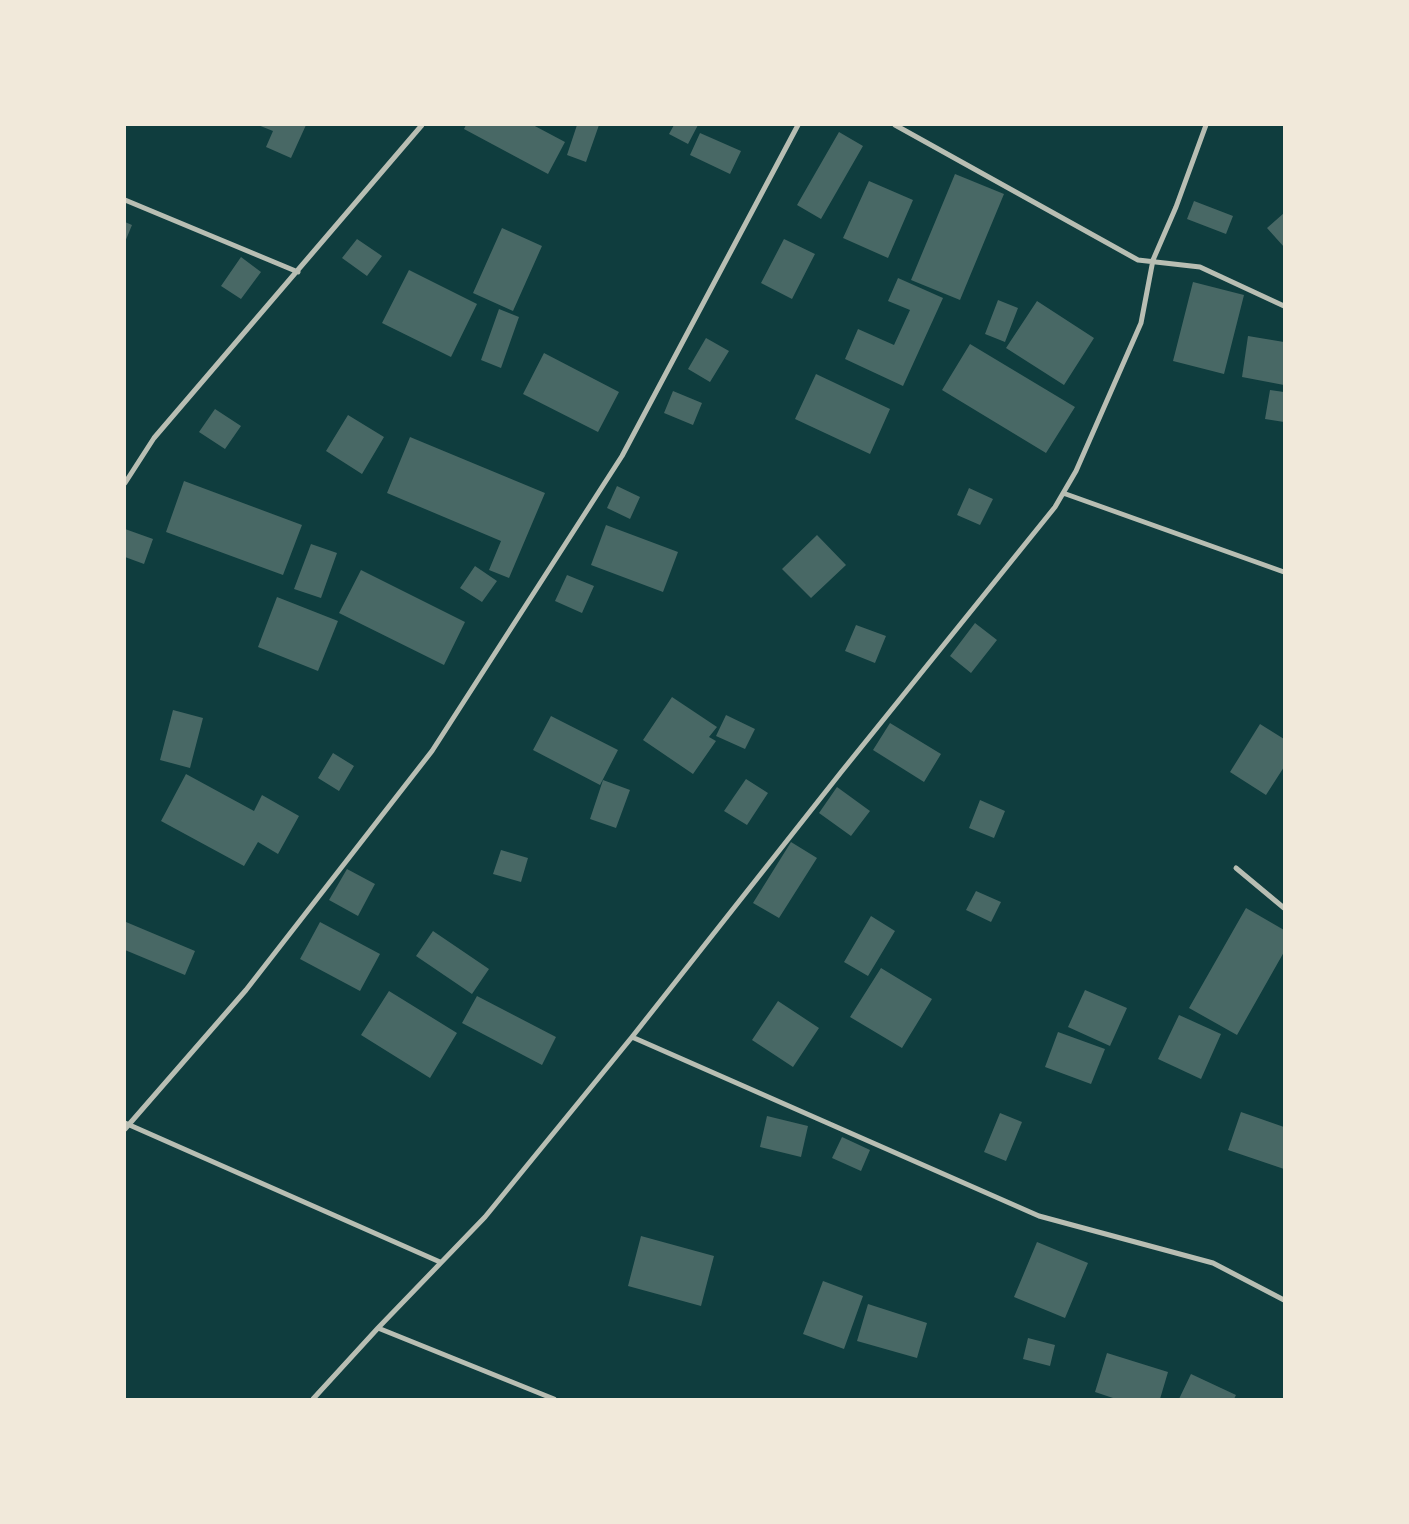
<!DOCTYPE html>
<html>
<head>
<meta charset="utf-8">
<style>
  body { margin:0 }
  #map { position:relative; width:1409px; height:1524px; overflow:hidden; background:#0f3d3e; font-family:Lato,sans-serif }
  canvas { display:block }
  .frame { position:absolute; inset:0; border:126px solid #f1e9da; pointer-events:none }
</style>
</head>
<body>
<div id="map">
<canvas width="1409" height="1524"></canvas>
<div class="frame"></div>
</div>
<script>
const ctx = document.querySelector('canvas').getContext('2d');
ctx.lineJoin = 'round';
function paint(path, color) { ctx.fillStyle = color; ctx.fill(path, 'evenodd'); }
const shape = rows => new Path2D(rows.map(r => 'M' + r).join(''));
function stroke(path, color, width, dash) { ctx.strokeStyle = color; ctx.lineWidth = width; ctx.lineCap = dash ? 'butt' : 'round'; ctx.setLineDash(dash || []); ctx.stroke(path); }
paint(shape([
  [258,125,306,125,291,158,266,147,273,131],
  [466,125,533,125,565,142,548,174,464,129],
  [577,125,599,125,586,162,567,155],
  [674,125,698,125,688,144,669,134],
  [839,132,863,146,821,219,797,205],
  [700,133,741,151,730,174,690,155],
  [955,174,1004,194,960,300,911,280],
  [869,181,913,200,888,258,843,238],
  [1194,201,1233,216,1226,234,1187,219],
  [1284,213,1284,247,1267,228],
  [125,222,132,225,125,242],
  [502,228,542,246,513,311,473,293],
  [357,239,382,256,367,276,342,258],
  [784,239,815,254,792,299,761,283],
  [241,257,261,272,241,299,221,286],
  [409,270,477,304,451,357,382,323],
  [898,278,943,298,903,386,845,359,858,329,894,345,910,310,888,301],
  [1193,282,1244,295,1224,374,1173,361],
  [998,300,1018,308,1005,342,985,334],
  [1037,301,1094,338,1064,385,1006,348],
  [499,309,519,317,501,368,481,360],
  [1248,336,1284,342,1284,385,1242,377],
  [706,338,729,351,710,382,688,369],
  [970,344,1075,407,1046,453,942,390],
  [544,353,619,392,598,432,523,394],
  [816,374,890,409,870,454,795,419],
  [1270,390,1284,392,1284,422,1265,419],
  [673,391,702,403,693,425,664,413],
  [215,409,241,426,225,449,199,432],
  [348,415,384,437,362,474,326,451],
  [410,437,545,493,509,578,489,570,501,541,387,493],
  [184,481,302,525,283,575,166,532],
  [617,486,640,497,630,519,607,508],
  [969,488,993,499,980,525,957,515],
  [606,525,678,552,663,592,591,565],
  [125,529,153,539,144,564,125,557],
  [817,535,846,565,811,598,782,569],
  [311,544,337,553,321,598,294,589],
  [475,566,497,581,482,602,460,588],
  [361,570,465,622,444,665,339,613],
  [567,575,594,586,582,613,555,601],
  [277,597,338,621,318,671,258,647],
  [975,623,997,640,971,673,950,656],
  [856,625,886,636,875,663,845,651],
  [672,697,717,727,709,737,716,741,693,774,643,740],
  [173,710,203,718,190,768,160,760],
  [726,715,755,729,745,749,716,736],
  [551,716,618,750,600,785,533,750],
  [890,723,941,754,924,782,873,750],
  [1260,724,1284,739,1284,767,1266,795,1230,772],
  [333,753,354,766,339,791,318,778],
  [186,774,254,811,262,795,299,816,278,854,258,842,244,866,161,821],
  [746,779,768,793,747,825,724,811],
  [603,780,630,790,616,828,590,819],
  [837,787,870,811,851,836,819,813],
  [980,800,1005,811,994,838,969,828],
  [791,842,817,858,779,918,753,903],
  [501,850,528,858,521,882,493,874],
  [347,869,375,884,358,916,329,900],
  [976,891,1001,902,991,922,966,910],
  [1246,908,1284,930,1284,952,1237,1035,1189,1008],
  [871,916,895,931,868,976,844,962],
  [126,922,195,951,185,975,125,950],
  [320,922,380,954,360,991,300,959],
  [433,931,489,969,472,994,416,956],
  [881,968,932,999,902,1048,850,1017],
  [1085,990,1127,1008,1110,1046,1068,1027],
  [389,991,457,1033,430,1078,361,1035],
  [477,996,556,1037,542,1065,462,1023],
  [778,1001,819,1028,793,1067,752,1040],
  [1179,1015,1221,1034,1201,1079,1158,1059],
  [1058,1032,1105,1049,1091,1084,1045,1067],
  [1241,1112,1284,1127,1284,1169,1228,1150],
  [1000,1113,1022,1122,1006,1161,984,1152],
  [767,1116,808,1126,801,1157,760,1147],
  [842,1137,870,1150,861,1171,832,1158],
  [641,1236,714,1256,701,1306,628,1286],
  [1037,1242,1088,1263,1065,1318,1014,1297],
  [823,1281,863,1296,844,1349,803,1334],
  [868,1304,927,1323,917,1358,857,1341],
  [1028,1338,1055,1345,1050,1366,1023,1359],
  [1107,1353,1168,1372,1160,1399,1116,1399,1095,1392],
  [1191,1374,1236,1395,1234,1399,1179,1399]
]), '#486865');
stroke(shape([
  [895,125,1138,260,1200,267,1284,306],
  [125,200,298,272],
  [125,483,154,438,422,125],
  [1063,493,1284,572],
  [1236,868,1284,908],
  [632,1037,1039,1216,1213,1263,1284,1300],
  [125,1123,440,1262],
  [125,1129,246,990,432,751,622,456,798,125],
  [378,1328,554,1399],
  [313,1399,378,1328,485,1217,632,1037,842,771,1055,507,1076,471,1141,323,1153,260,1176,207,1206,125]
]), '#b8beb3', 5);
</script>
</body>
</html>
